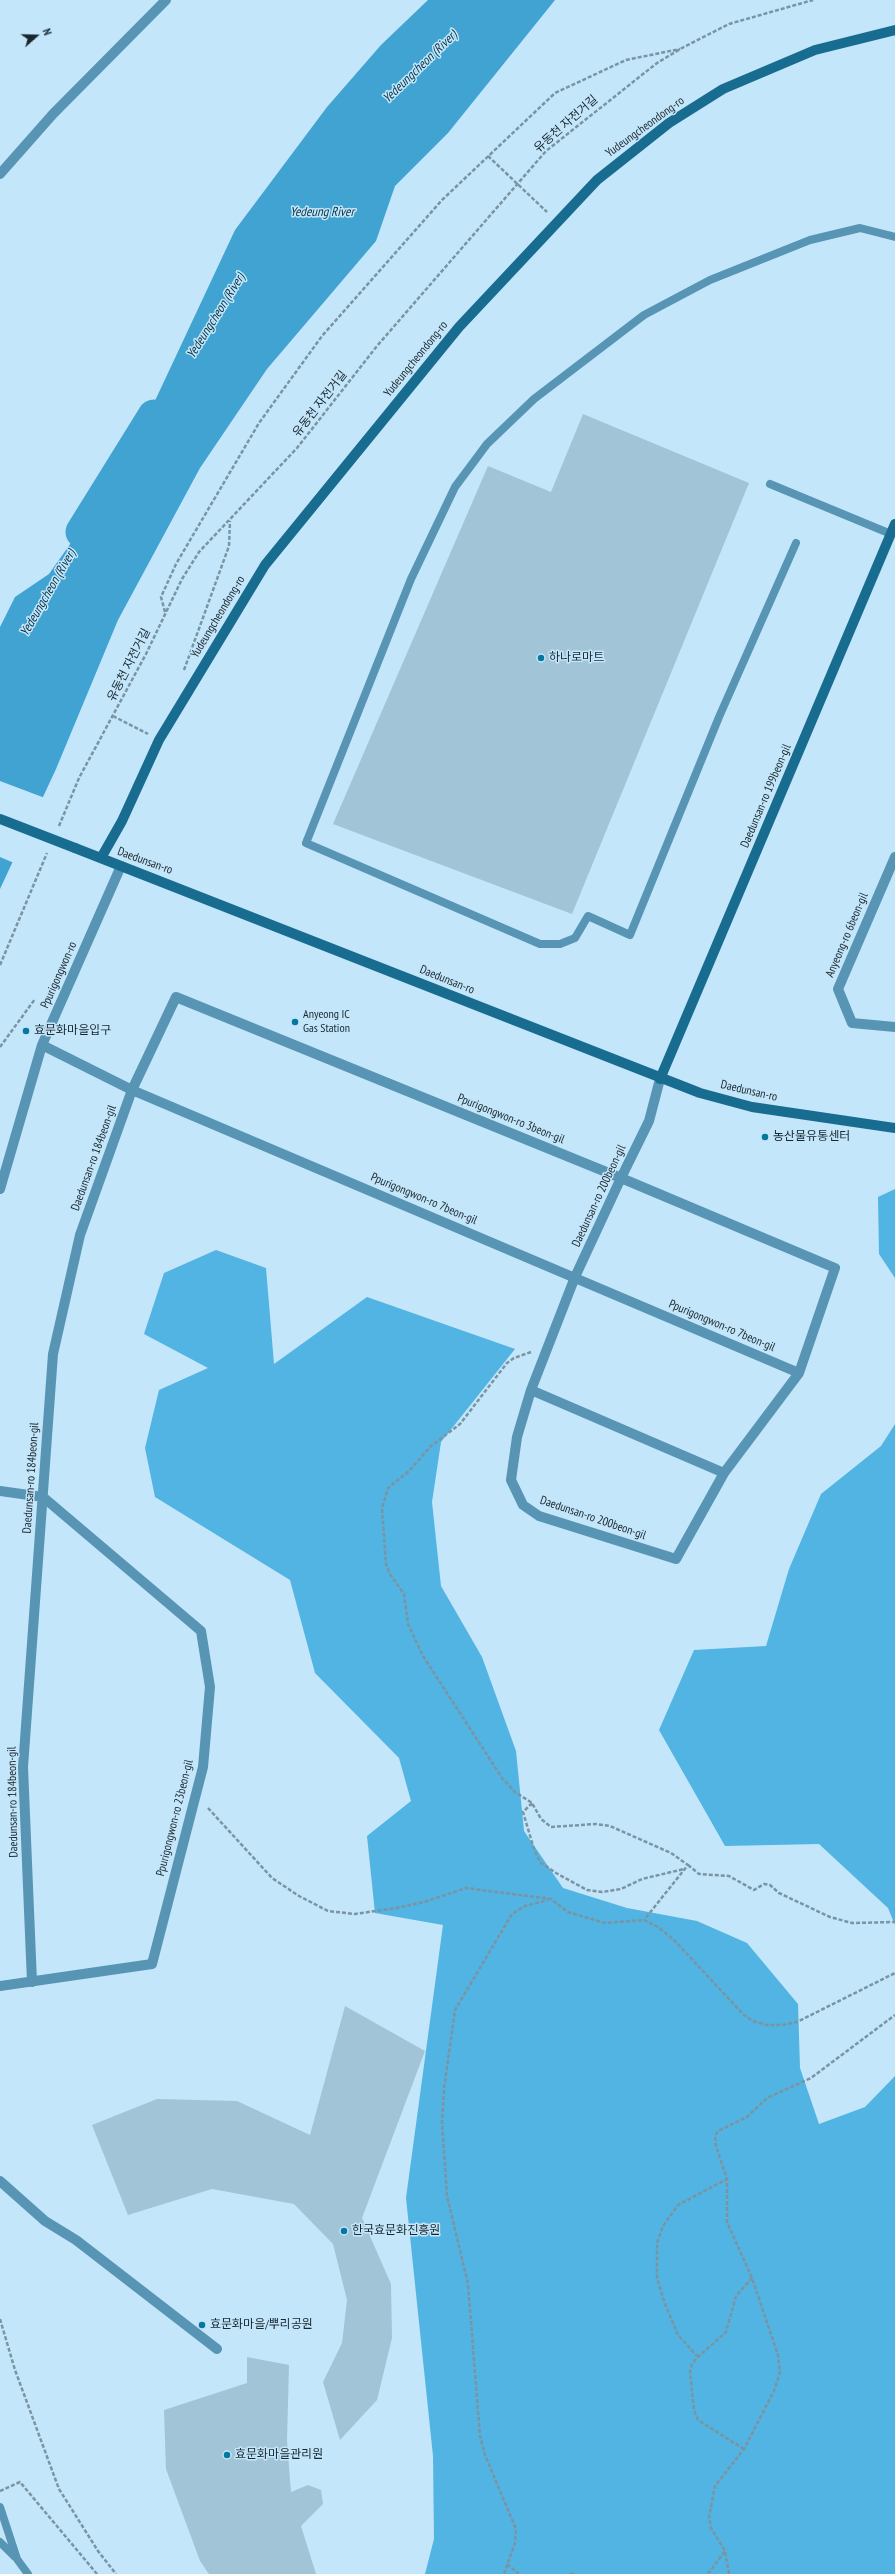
<!DOCTYPE html>
<html>
<head>
<meta charset="utf-8">
<style>
  body { margin:0 }
  #map { position:relative; width:895px; height:2574px; overflow:hidden; background:#c3e6fa; font-family:"PT Sans Narrow",sans-serif }
  canvas { display:block }
  .north { position:absolute; left:16px; top:16px; width:40px; height:40px; -webkit-text-stroke:3px #c3e6fa; paint-order:stroke; rotate:70deg; font-size:11px; font-weight:700; line-height:16px; text-align:center; color:#1a272e }
  .north::after { content:''; display:block; margin:auto; width:14px; height:18px; background:#1a272e; clip-path:polygon(50% 0,100% 100%,50% 72%,0 100%) }
</style>
</head>
<body>
<div id="map">
<canvas width="895" height="2574"></canvas>
<div class="north">N</div>
</div>
<script>
const ctx = document.querySelector('canvas').getContext('2d');
ctx.lineJoin = 'round';
function paint(path, color) { ctx.fillStyle = color; ctx.fill(path, 'evenodd'); }
const shape = rows => new Path2D(rows.map(r => 'M' + r).join(''));
function stroke(path, color, width, dash) { ctx.strokeStyle = color; ctx.lineWidth = width; ctx.lineCap = dash ? 'butt' : 'round'; ctx.setLineDash(dash || []); ctx.stroke(path); }
function drawText(font, color, halo, rows, align = 'center') {
  ctx.font = font + ' "PT Sans Narrow","Noto Sans KR",sans-serif'; ctx.lineWidth = 3; ctx.setLineDash([]); ctx.textBaseline = 'middle'; ctx.strokeStyle = halo; ctx.fillStyle = color; for (const [text, x, y, turn = 0] of rows) {
    ctx.save(); ctx.translate(x, y); ctx.rotate((+turn || 0) * Math.PI / 180); ctx.textAlign = isNaN(turn) ? turn : align; if (halo) ctx.strokeText(text, 0, 0); ctx.fillText(text, 0, 0); ctx.restore();
  }
}
paint(shape([
  [895,1189,895,1278,879,1254,878,1197],
  [216,1250,266,1268,274,1364,367,1297,515,1349,441,1442,432,1502,441,1586,482,1657,516,1751,524,1831,563,1888,627,1908,697,1921,747,1943,798,2004,800,2068,819,2124,865,2107,895,2076,895,2574,425,2574,434,2539,433,2456,406,2198,443,1925,375,1913,367,1836,411,1801,399,1758,315,1673,290,1580,155,1497,145,1448,159,1390,208,1368,144,1334,164,1273],
  [895,1424,895,1925,888,1908,819,1844,725,1846,659,1730,694,1650,766,1646,789,1569,821,1494,881,1446]
]), '#52b4e2');
paint(shape([
  [428,0,555,0,448,133,395,186,376,241,267,369,200,468,118,620,56,769,0,889,0,627,15,597,49,574,123,469,235,230,327,107,381,45]
]), '#40a3d1');
paint(shape([
  [0,781,45,798,14,863,0,857]
]), '#c3e6fa');
stroke(shape([
  [82,532,154,416]
]), '#40a3d1', 33);
paint(shape([
  [583,414,749,483,572,914,333,824,488,466,551,492],
  [345,2006,425,2051,362,2218,391,2284,392,2338,377,2400,340,2440,323,2382,342,2343,347,2300,333,2244,294,2204,212,2189,128,2215,92,2125,157,2099,237,2101,310,2135],
  [247,2357,289,2365,287,2441,291,2492,308,2485,321,2490,323,2504,301,2526,316,2574,209,2574,200,2561,166,2469,164,2410,247,2383]
]), '#a2c4d7');
stroke(shape([
  [488,156,547,212],
  [165,612,161,597,176,564,259,423,322,336,442,200,555,93,626,60,680,49],
  [184,670,229,546,230,521],
  [113,716,148,734],
  [59,826,79,778,146,654,182,579,199,552,297,448,377,346,546,151,657,63,682,48,729,24,813,0],
  [0,965,47,853],
  [0,1047,35,999],
  [531,1352,514,1358,507,1363,460,1424,431,1446,409,1471,388,1488,382,1509,386,1564,390,1574,404,1594,408,1624,423,1656,502,1778,515,1792,532,1803,541,1819,551,1827,596,1824,610,1826,671,1853,688,1865,644,1920],
  [532,1803,523,1812,534,1849,540,1862,556,1873,587,1890,602,1892,621,1889,642,1879,684,1869],
  [208,1808,272,1878,299,1896,328,1911,355,1914,396,1908,424,1902,466,1888,551,1899,568,1912,605,1923,644,1920,658,1927,674,1940,743,2014,752,2021,767,2025,782,2025,797,2022,895,1973],
  [688,1865,699,1874,729,1876,754,1890,764,1884,770,1885,779,1893,830,1917,852,1923,895,1922],
  [0,2319,15,2370,59,2489,98,2551,116,2574],
  [698,2357,678,2335,665,2304,657,2278,657,2243,663,2226,678,2205,727,2179],
  [744,2449,698,2420,694,2410,690,2372,692,2364,698,2357,726,2332,736,2296,752,2278],
  [0,2491,20,2482,97,2574],
  [507,2564,519,2574],
  [504,2574,515,2543,516,2529,485,2455,480,2436,468,2284,447,2196,442,2122,444,2089,455,2010,512,1914,525,1906,548,1900],
  [570,2574,576,2574],
  [708,2574,725,2551],
  [729,2574,725,2551,711,2528,709,2517,715,2486,744,2449,774,2391,780,2372,778,2355,752,2278,727,2222,727,2179,716,2146,715,2136,718,2131,747,2117,767,2098,811,2078,895,2015]
]), '#7a94a2', 2.5, [4, 2]);
stroke(shape([
  [770,484,891,534],
  [796,543,719,717,630,935,588,916,575,938,560,944,540,944,306,843,411,579,455,487,487,444,534,399,644,315,710,280,810,240,860,228,895,237],
  [0,2507,17,2559,28,2574],
  [0,2542,15,2557]
]), '#5894b3', 8);
stroke(shape([
  [0,174,53,114,166,0],
  [895,857,838,989,852,1023,895,1027],
  [42,1045,132,1090,799,1373],
  [0,1189,42,1045,121,866],
  [531,1390,724,1473],
  [0,1491,43,1497,201,1631,210,1687,203,1767,152,1964,0,1986],
  [32,1982,23,1767,53,1354,80,1235,132,1090,176,997,621,1178,835,1268,799,1373,724,1473,676,1559,539,1516,523,1505,511,1480,517,1437,531,1390,575,1277,621,1178,649,1121,660,1079],
  [0,2181,45,2221,76,2240,217,2349]
]), '#5894b3', 10);
stroke(shape([
  [75,848,700,1093,752,1107,895,1128],
  [101,858,122,821,159,740,265,565,459,327,597,180,669,123,723,89,815,50,895,30],
  [660,1079,895,524]
]), '#176c90', 10);
stroke(shape([
  [0,819,75,848]
]), '#176c90', 10);
for (const [x, y, r, color] of [
  [541,658,4,"#0577a0"],
  [295,1022,4,"#0577a0"],
  [26,1031,4,"#0577a0"],
  [765,1137,4,"#0577a0"],
  [344,2231,4,"#0577a0"],
  [202,2325,4,"#0577a0"],
  [227,2455,4,"#0577a0"]
]) { const dot = new Path2D(); dot.arc(x, y, r, 0, 2 * Math.PI); ctx.fillStyle = color; ctx.fill(dot); stroke(dot, '#c3e6fa', 1.5); }
drawText('12px', '#1a272e', '#c3e6fa', [
  ["유동천 자전거길",566,124,-41],
  ["Yudeungcheondong-ro",645,127,-36],
  ["Yudeungcheondong-ro",416,359,-51],
  ["유동천 자전거길",320,404,-52],
  ["Yudeungcheondong-ro",218,617,-59],
  ["유동천 자전거길",129,665,-63],
  ["Daedunsan-ro 199beon-gil",766,796,-67],
  ["Daedunsan-ro",145,861,20],
  ["Anyeong-ro 6beon-gil",847,935,-67],
  ["Ppurigongwon-ro",59,975,-66],
  ["Daedunsan-ro",447,980,22],
  ["Daedunsan-ro",749,1091,13],
  ["Ppurigongwon-ro 3beon-gil",511,1119,22],
  ["Daedunsan-ro 184beon-gil",94,1158,-70],
  ["Daedunsan-ro 200beon-gil",599,1196,-65],
  ["Ppurigongwon-ro 7beon-gil",424,1199,23],
  ["Ppurigongwon-ro 7beon-gil",722,1326,23],
  ["Daedunsan-ro 184beon-gil",31,1478,-86],
  ["Daedunsan-ro 200beon-gil",593,1518,19],
  ["Daedunsan-ro 184beon-gil",13,1802,-91],
  ["Ppurigongwon-ro 23beon-gil",175,1818,-76]
]);
drawText('12px', '#1a272e', '#c3e6fa', [
  ["하나로마트",549,658],
  ["Anyeong IC",303,1015],
  ["Gas Station",303,1029],
  ["효문화마을입구",34,1031],
  ["농산물유통센터",773,1137],
  ["한국효문화진흥원",352,2231],
  ["효문화마을/뿌리공원",210,2325],
  ["효문화마을관리원",235,2455]
], 'left');
drawText('italic 13px', '#063347', '#c3e6fa', [
  ["Yedeungcheon (River)",420,67,-44],
  ["Yedeung River",322,212],
  ["Yedeungcheon (River)",216,316,-58],
  ["Yedeungcheon (River)",48,593,-60]
]);
</script>
</body>
</html>
